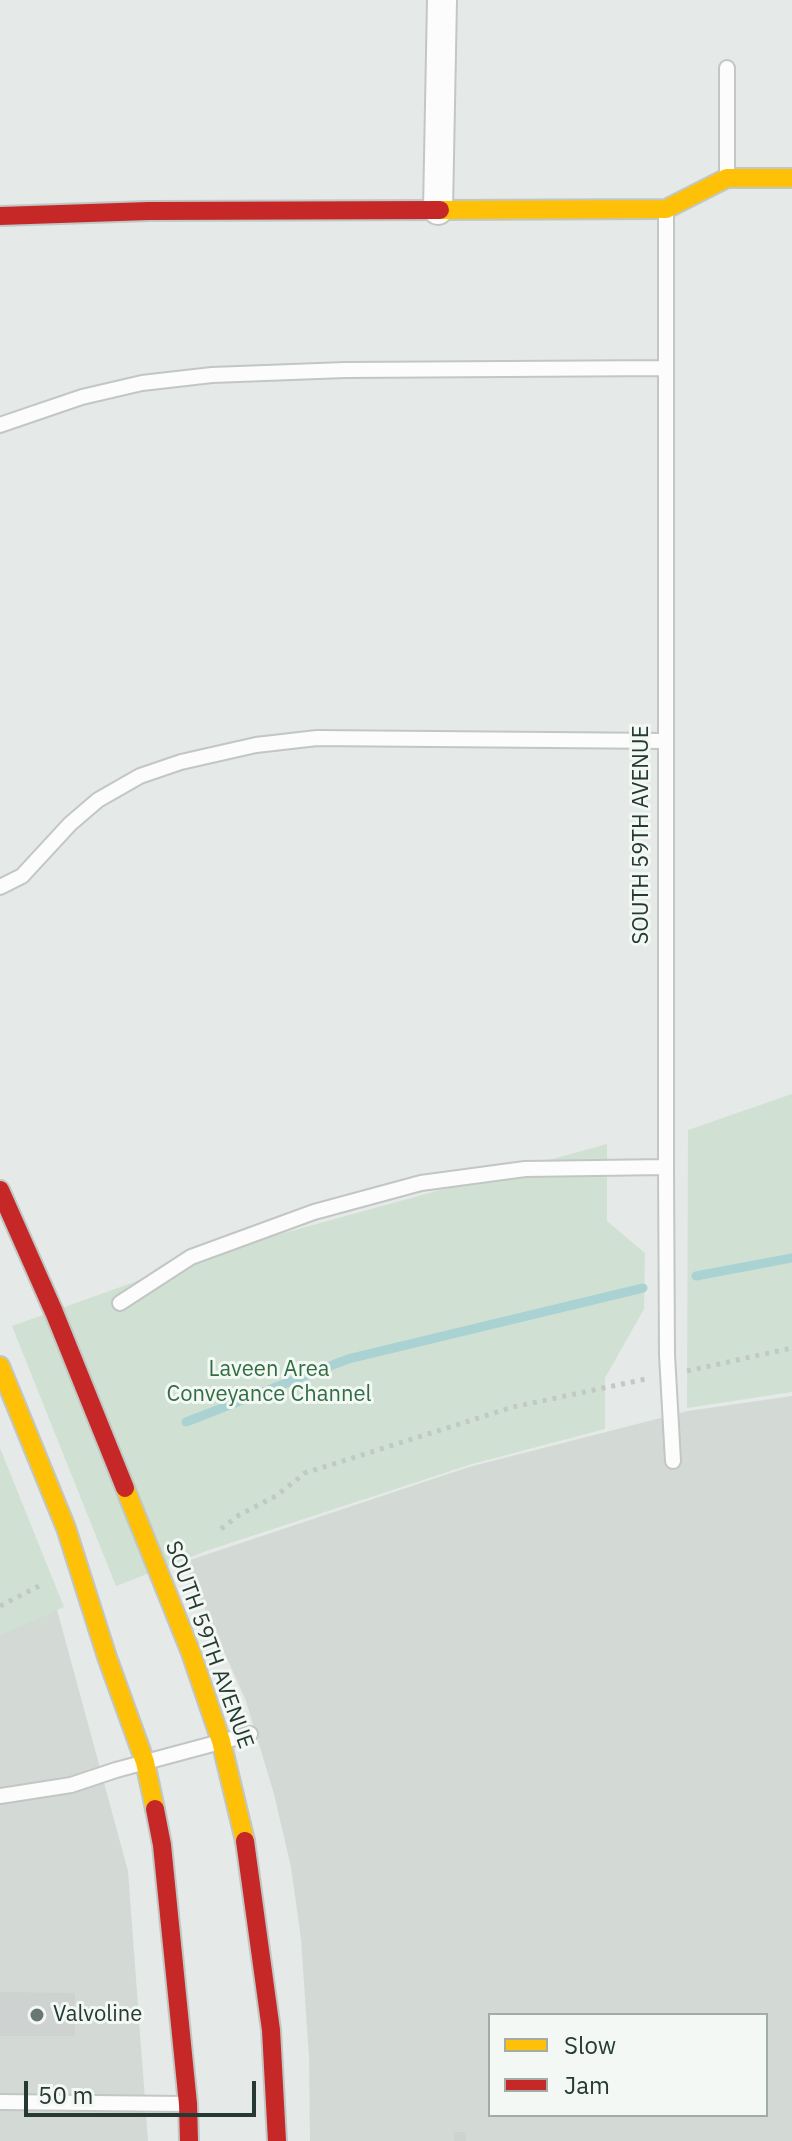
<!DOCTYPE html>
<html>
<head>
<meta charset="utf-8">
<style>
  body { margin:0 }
  #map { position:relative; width:792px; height:2141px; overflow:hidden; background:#e5e9e7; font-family:"IBM Plex Sans",sans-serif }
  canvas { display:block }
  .legend { position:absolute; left:488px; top:2013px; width:280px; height:104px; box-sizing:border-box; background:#f3f8f5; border:2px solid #a1aca7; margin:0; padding:10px 14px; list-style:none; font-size:24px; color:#253a32 }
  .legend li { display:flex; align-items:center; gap:16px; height:40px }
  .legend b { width:40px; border:2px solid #a1aca7 }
  .scale { position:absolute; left:24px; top:2081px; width:232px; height:36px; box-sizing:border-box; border:4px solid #253a32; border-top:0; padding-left:10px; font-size:24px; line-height:28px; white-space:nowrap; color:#253a32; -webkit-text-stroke:6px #f3f8f5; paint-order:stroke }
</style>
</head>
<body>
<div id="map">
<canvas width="792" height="2141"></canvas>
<ul class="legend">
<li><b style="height:10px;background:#ffc107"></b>Slow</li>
<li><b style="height:10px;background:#c62828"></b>Jam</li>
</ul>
<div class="scale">50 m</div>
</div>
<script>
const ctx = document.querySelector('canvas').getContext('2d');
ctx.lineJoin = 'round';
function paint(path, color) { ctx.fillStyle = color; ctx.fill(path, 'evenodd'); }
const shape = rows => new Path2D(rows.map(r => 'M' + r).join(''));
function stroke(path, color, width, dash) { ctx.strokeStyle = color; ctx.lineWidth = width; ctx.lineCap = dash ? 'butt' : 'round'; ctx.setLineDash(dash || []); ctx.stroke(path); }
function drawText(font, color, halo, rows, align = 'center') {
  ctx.font = font + ' "IBM Plex Sans",sans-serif'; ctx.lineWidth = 6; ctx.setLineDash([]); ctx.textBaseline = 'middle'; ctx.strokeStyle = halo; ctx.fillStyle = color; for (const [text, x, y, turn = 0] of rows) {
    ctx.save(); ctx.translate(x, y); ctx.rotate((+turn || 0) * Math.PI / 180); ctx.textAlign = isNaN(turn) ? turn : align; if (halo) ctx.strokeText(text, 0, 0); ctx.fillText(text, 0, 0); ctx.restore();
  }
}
paint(shape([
  [792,1396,792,2141,310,2141,309,2057,301,1939,291,1867,274,1794,246,1701,184,1562,469,1467,688,1411],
  [490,2015,766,2015,766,2115,490,2115],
  [53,1595,128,1871,148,2141,0,2141,0,1622]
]), '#d3dad6');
paint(shape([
  [792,1094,792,1392,687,1408,688,1130],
  [607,1144,607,1221,645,1253,644,1309,605,1378,605,1429,472,1464,209,1550,116,1586,12,1326,226,1249],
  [0,1448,64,1607,0,1635]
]), '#d0e1d3');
stroke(shape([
  [696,1276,792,1258],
  [186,1422,348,1359,643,1288]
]), '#aad2d3', 9);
paint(shape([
  [0,1992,75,1993,75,2036,0,2036],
  [454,2132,465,2132,466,2141,454,2141]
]), '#ced2d0');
const lane = shape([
  [727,68,727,174],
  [666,213,666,1167,667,1355,673,1461],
  [0,425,82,397,142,383,212,375,345,370,666,368],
  [0,887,22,876,70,824,98,800,140,776,181,762,256,745,317,738,666,741],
  [120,1303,191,1257,314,1212,421,1183,525,1169,666,1167],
  [0,1796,71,1785,116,1770,250,1734],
  [0,2102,184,2104]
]);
const street = shape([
  [438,210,442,0]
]);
const slow = shape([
  [440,210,666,209,727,178,792,178],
  [0,1366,66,1528,107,1657,145,1762,155,1809],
  [125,1488,191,1653,221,1741,245,1841]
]);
const jam = shape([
  [0,216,149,211,440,210],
  [0,1190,54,1312,125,1488],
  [155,1809,162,1845,188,2104,189,2141],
  [245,1841,271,2030,277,2141]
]);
stroke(lane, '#c2c6c4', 18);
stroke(street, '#c2c6c4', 32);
stroke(slow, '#c1c7c4', 22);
stroke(jam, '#c1c7c4', 22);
stroke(shape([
  [687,1371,792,1348],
  [221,1529,239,1515,276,1496,305,1473,513,1407,646,1379],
  [0,1606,39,1586]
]), '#c2c9c5', 5, [4, 6]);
stroke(lane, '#fbfcfb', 14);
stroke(street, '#fbfcfb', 28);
stroke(slow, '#ffc107', 18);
stroke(jam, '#c62828', 18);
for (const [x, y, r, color] of [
  [37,2015,8,"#687771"]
]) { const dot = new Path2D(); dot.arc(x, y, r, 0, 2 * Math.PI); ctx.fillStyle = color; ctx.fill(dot); stroke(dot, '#f3f8f5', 3); }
drawText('22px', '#253a32', '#f3f8f5', [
  ["SOUTH 59TH AVENUE",642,835,-90],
  ["SOUTH 59TH AVENUE",209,1645,70]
]);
drawText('22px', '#336d42', '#f3f8f5', [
  ["Laveen Area",269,1370],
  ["Conveyance Channel",269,1395]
]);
drawText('22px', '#253a32', '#f3f8f5', [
  ["Valvoline",53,2015]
], 'left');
</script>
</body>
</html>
